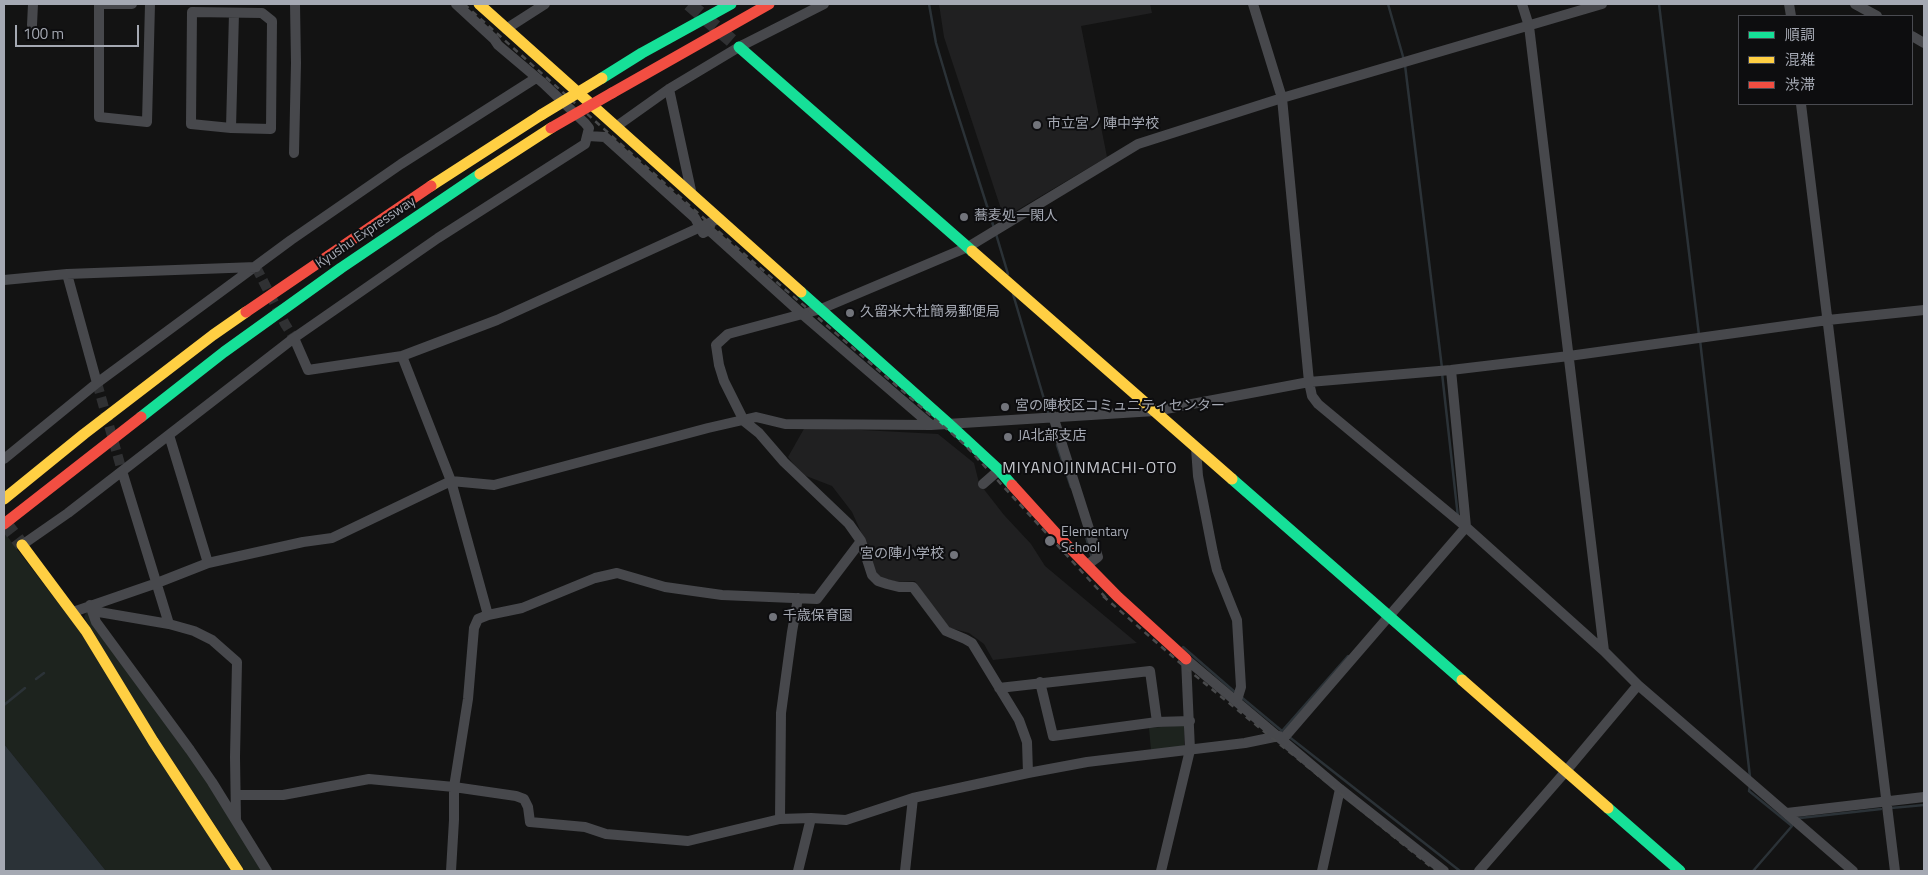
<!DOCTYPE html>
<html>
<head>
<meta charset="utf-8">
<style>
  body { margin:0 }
  #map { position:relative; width:1928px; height:875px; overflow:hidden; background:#131313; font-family:"Titillium Web","Noto Sans JP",sans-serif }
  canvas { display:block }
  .frame { position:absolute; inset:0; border:5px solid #a5a9b3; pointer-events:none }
  .legend { position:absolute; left:1738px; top:15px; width:175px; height:90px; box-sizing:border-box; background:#0d0d0f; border:1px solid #4a4b51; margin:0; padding:6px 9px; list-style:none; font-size:15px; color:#a5a9b3 }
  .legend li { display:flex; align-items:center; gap:10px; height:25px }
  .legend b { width:25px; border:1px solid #4a4b51 }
  .scale { position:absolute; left:15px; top:25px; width:124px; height:22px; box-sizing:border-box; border:2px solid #a5a9b3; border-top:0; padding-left:6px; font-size:15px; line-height:18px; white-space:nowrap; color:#a5a9b3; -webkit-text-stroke:4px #0d0d0f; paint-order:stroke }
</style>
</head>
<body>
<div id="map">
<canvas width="1928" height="875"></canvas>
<div class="frame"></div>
<ul class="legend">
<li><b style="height:6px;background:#16e098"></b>順調</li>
<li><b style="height:6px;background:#ffcf43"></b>混雑</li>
<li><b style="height:6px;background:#f24e42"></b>渋滞</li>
</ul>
<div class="scale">100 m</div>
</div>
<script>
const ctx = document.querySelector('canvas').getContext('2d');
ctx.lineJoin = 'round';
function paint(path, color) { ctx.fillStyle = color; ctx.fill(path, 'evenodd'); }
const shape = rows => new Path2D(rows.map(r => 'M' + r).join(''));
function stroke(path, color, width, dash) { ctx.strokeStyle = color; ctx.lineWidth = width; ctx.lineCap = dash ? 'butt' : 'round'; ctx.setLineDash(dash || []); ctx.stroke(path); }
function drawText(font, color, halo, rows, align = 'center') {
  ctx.font = font + ' "Titillium Web","Noto Sans JP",sans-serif'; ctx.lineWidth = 4; ctx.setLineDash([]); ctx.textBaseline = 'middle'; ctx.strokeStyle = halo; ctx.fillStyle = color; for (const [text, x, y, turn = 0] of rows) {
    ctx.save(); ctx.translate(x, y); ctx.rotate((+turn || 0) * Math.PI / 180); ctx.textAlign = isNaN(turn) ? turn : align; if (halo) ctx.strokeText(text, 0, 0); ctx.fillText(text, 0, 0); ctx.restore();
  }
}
paint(shape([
  [939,4,1150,4,1152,13,1081,26,1107,157,1004,218,944,37],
  [805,427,938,434,974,463,979,483,1004,515,1031,544,1045,566,1137,643,993,660,984,644,969,633,950,628,937,613,915,581,898,582,881,578,874,572,865,541,852,512,832,486,801,474,788,457]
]), '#202021');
paint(shape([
  [4,532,81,633,231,871,106,871,4,744],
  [87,610,200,770,264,871,245,871,150,727,84,617],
  [1184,725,1184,747,1151,750,1149,728]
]), '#1d231e');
paint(shape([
  [4,744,106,871,4,871]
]), '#2b3237');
stroke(shape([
  [929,4,936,43,950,90,994,228],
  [1388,4,1404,60],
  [1659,4,1699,335],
  [1405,65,1442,368],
  [996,234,1008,274],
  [1013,294,1049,416],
  [1700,340,1750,777],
  [1442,373,1458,517],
  [1057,445,1071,487],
  [1085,533,1092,559],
  [1183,647,1236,693],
  [36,679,44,673],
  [1240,696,1282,731,1348,656],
  [4,705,25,688],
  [1288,736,1460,871],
  [1750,785,1749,791,1792,826],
  [1891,808,1924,805],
  [1800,818,1881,809],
  [1753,871,1792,826]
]), '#2b3237', 2.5);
stroke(shape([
  [256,267,285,324,294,338],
  [97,383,122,471]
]), '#303133', 10, [10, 5]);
stroke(shape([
  [689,4,739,47],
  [4,522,22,545]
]), '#303133', 14, [14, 7]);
stroke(shape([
  [132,4,99,4,99,117,147,122,150,4],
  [1253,4,1282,98,1309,382,1312,396,1318,404,1466,527,1604,651,1638,685,1853,871],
  [1522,4,1529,26,1604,651],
  [1789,4,1791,16],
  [1855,4,1877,16],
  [192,12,262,13,272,21,271,129,231,128,191,124,192,12],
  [32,25,33,4],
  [506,29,545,4],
  [1912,36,1924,43],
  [669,89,692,195],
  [1801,104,1895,871],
  [617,126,669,89,739,47,824,4],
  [231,128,234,13],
  [588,136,605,137,695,218,703,233,709,230,802,314,931,425],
  [294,153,296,63,295,4],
  [67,274,97,383],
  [4,280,67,274,256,267],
  [294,338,308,370,402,356,497,320,718,219],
  [402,356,451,481,494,485,708,428,756,417,785,424,931,425,1155,411,1309,382,1451,370,1569,356,1828,320,1924,310],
  [1053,416,1098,557,1087,565],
  [169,435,208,563],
  [1196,448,1198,476,1213,553,1217,570,1237,620,1241,687,1237,700],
  [4,459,97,383,291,240,401,164,536,78],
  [122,471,169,624],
  [983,484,999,470],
  [22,545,68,513,294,338,438,238,585,144,589,128,585,123,543,83,498,45,494,39,456,4],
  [90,605,96,622,190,750,212,782,267,871],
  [93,611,169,624,194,631,212,640,237,662,235,757,236,820],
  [73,612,157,583,208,563,303,542,332,538,451,481,488,615],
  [1186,659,1340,789,1444,871],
  [1040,682,1053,736,1157,722,1190,721],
  [999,688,1150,671,1157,722],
  [1283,739,1466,527,1451,370],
  [1028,773,1027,742,1019,720,972,643,965,639,946,631,913,587,899,587,887,584,878,581,872,575,861,541,849,524,784,462,759,433,744,421,724,381,719,365,716,345,728,334,821,309,968,247,1138,144,1282,98,1602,4],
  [237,795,283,795,369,779,454,787,516,796,524,799,528,807,530,822,585,827,606,834,688,841,780,819,811,818,846,820,913,798,1028,773,1087,762,1245,743,1279,736],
  [1787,813,1924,797],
  [780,819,781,713,792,632,798,598],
  [451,871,454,820,454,787,468,699,474,628,478,619,488,615,522,608,595,578,617,573,665,587,722,595,817,599,861,541],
  [798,871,811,818],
  [905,871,913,798],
  [1161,871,1190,750,1186,659],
  [1322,871,1340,789],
  [1479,871,1566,771,1638,685]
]), '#47484c', 10);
stroke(shape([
  [739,47,972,251],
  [602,78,642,53,731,4],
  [801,292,948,423,999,470,1012,485],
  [141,417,224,352,341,268,480,174],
  [1232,479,1462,680],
  [1608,808,1680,871]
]), '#16e098', 11);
stroke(shape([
  [479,4,801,292],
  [480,174,551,128],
  [431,186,541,115],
  [972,251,1232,479],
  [4,499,84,434,213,335,246,312],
  [22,545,86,631,153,741,238,871],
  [1462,680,1608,808]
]), '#ffcf43', 11);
stroke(shape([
  [612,93,769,4],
  [246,312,431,186],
  [1012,485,1061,539,1118,597,1186,659],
  [4,524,141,417]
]), '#f24e42', 11);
stroke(shape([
  [464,4,735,246,965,445,1107,599],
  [1103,596,1187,669,1436,871]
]), '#494a4c', 2.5, [6, 5]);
stroke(shape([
  [541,115,602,78]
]), '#ffcf43', 11);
stroke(shape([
  [551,128,612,93]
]), '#f24e42', 11);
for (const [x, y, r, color] of [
  [1037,125,5,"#72747b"],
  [964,217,5,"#72747b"],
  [850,313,5,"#72747b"],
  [1005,407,5,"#72747b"],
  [1008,437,5,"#72747b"],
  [1050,541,6,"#72747b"],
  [954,555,5,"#72747b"],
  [773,617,5,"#72747b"]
]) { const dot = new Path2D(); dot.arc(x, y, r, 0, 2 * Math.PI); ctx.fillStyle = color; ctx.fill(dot); stroke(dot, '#0d0d0f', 2); }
drawText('14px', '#a5a9b3', '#0d0d0f', [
  ["市立宮ノ陣中学校",1047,125],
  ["蕎麦処一閑人",974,217],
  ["久留米大杜簡易郵便局",860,313],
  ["宮の陣校区コミュニティセンター",1015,407],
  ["JA北部支店",1018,437],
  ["Elementary",1061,533],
  ["School",1061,549],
  ["宮の陣小学校",944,555,"right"],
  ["千歳保育園",783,617]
], 'left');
drawText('14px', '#a5a9b3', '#0d0d0f', [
  ["Kyushu Expressway",366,233,-34]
]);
ctx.letterSpacing = '1px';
drawText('16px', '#c6c8cf', '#0d0d0f', [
  ["MIYANOJINMACHI-OTO",1090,469]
]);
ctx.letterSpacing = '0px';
</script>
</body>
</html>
